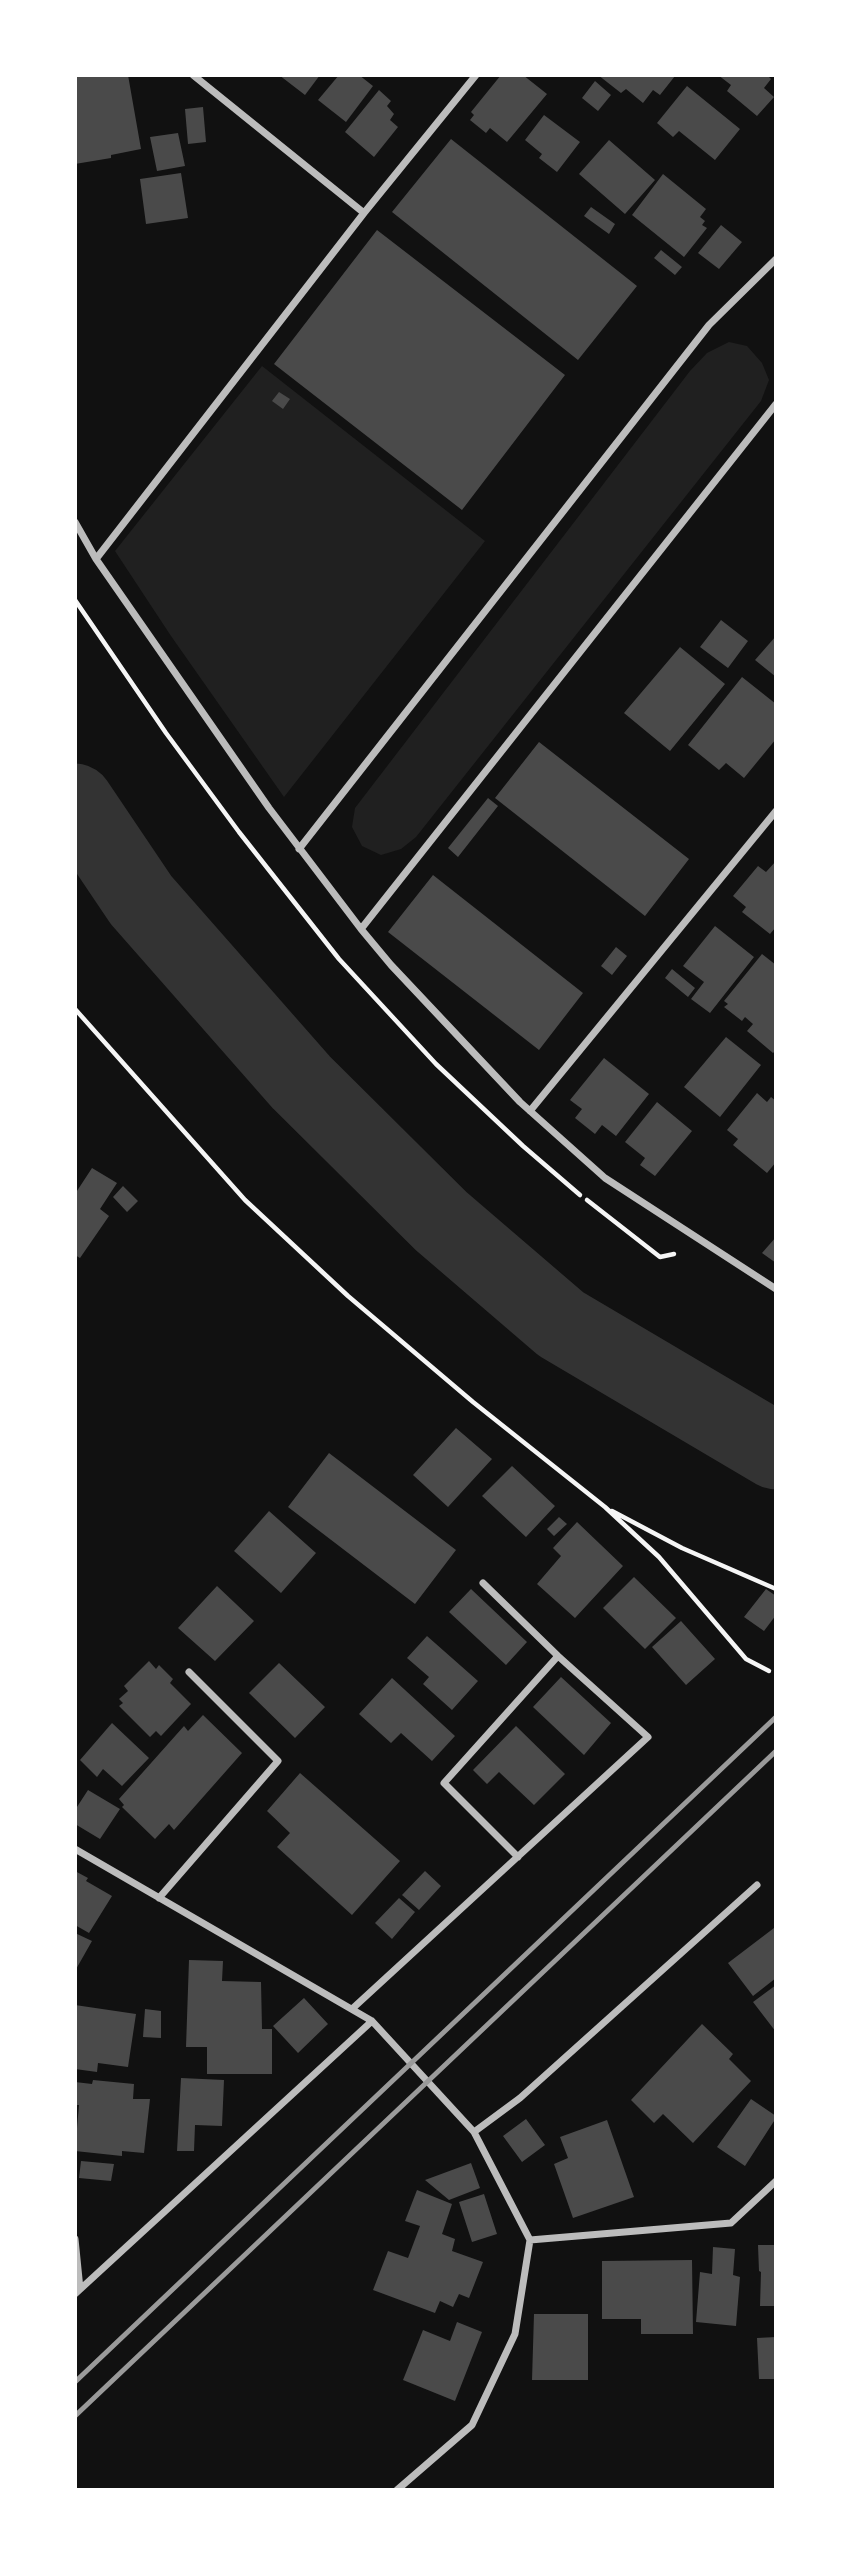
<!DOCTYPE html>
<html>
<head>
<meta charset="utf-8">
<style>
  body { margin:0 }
  #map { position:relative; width:851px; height:2565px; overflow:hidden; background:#111; font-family:Rubik,sans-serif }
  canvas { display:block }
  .frame { position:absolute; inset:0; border:77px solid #fff; pointer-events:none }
</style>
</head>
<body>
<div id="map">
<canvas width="851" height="2565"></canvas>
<div class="frame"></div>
</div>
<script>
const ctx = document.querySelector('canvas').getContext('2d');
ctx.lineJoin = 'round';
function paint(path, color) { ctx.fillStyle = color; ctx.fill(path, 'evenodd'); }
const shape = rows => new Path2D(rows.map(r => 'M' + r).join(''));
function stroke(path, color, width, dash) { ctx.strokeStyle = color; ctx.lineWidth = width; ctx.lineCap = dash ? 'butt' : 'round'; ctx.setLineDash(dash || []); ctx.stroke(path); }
paint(shape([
  [729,342,747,346,762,363,769,380,761,401,416,837,401,849,381,855,362,846,352,827,355,808,690,371,707,353],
  [262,366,485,541,284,797,171,636,115,551]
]), '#202020');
stroke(shape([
  [75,802,141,900,301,1082,441,1221,561,1324,776,1451]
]), '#333', 77);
paint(shape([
  [75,75,128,75,141,149,111,155,111,158,75,164],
  [279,75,320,75,305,95],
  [339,75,359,75,373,86,346,122,318,100],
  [501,75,523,75,547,94,507,142,490,128,486,133,470,120,474,115,471,112],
  [598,75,674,75,675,76,660,95,653,90,643,103,626,89,621,93],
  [718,75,767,75,771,79,764,88,774,97,757,116,727,91,731,85],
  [595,81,611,95,598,111,582,98],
  [687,86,740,129,715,160,679,131,673,137,657,123],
  [379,90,391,101,387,106,394,114,390,120,398,127,374,157,345,132],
  [203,107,206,142,188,144,185,109],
  [544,115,580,142,557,172,539,158,542,154,525,140],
  [178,133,185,166,157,171,150,137],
  [451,139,637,286,578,360,392,212],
  [609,140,655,180,625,214,579,174],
  [181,173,188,218,146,224,140,179],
  [663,174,706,209,700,217,705,221,702,225,707,228,684,257,632,215],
  [591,207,615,224,609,234,584,216],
  [721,225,742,242,719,269,698,253],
  [377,230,565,375,462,510,274,364],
  [661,250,682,267,675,275,654,258],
  [279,392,290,399,283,409,272,401],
  [721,620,748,641,728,668,700,647],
  [776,636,776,677,755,660],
  [680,647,725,684,670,751,624,713],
  [742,677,776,704,776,739,744,778,726,763,719,770,688,745],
  [539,742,689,859,645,916,495,798],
  [488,798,498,806,458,857,448,848],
  [776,861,776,927,770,934,742,912,746,907,733,896,758,866,766,872],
  [433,875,583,993,539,1050,388,932],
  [715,926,754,957,710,1013,691,999,704,982,683,966],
  [616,947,627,956,612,975,601,966],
  [762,954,776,965,776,1050,773,1053,747,1031,753,1024,745,1017,742,1021,724,1007,728,1004,724,1001],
  [672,969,695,988,688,997,665,978],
  [726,1037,761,1065,720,1117,684,1087],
  [604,1058,649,1094,616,1136,602,1125,595,1134,575,1118,582,1109,570,1100],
  [757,1093,767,1102,771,1097,776,1101,776,1162,767,1173,733,1145,738,1139,727,1130],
  [657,1102,692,1131,655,1176,640,1165,645,1158,625,1142],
  [92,1168,117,1183,100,1209,109,1216,80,1258,75,1255,75,1194],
  [123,1186,138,1201,127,1212,113,1197],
  [776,1237,776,1263,762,1253],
  [456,1428,492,1459,448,1507,413,1475],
  [329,1453,456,1550,415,1604,288,1507],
  [512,1466,555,1506,526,1537,482,1496],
  [269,1511,316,1553,281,1593,234,1551],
  [559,1517,567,1524,554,1536,547,1529],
  [577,1522,623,1566,575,1618,537,1584,561,1556,553,1548],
  [634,1577,676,1618,645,1649,603,1608],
  [217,1586,254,1621,215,1661,178,1628],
  [471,1589,527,1642,506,1665,449,1612],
  [766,1589,776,1596,776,1615,764,1631,744,1617],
  [681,1621,715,1659,686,1685,652,1647],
  [427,1636,478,1681,452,1710,423,1684,429,1677,407,1658],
  [149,1661,156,1669,159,1665,173,1679,170,1683,191,1704,161,1736,156,1731,150,1737,119,1706,123,1703,119,1699,128,1691,124,1686],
  [279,1663,325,1707,295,1738,249,1693],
  [561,1677,611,1723,584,1755,533,1707],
  [392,1678,455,1736,432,1761,401,1733,391,1743,359,1714],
  [203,1715,242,1753,174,1830,169,1824,155,1839,122,1807,124,1805,119,1799,184,1726,188,1731],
  [112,1723,149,1758,122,1786,103,1769,97,1777,80,1760],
  [516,1726,565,1774,534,1805,499,1772,487,1784,473,1770],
  [300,1773,400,1861,352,1915,277,1847,290,1833,267,1811],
  [88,1790,120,1809,100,1839,75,1824,75,1810],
  [75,1871,88,1878,86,1881,112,1896,89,1933,75,1925],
  [425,1871,441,1886,419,1910,402,1895],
  [399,1898,415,1912,392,1939,375,1923],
  [774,1928,776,1978,753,1996,728,1963],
  [75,1933,92,1941,75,1971],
  [189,1960,223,1961,222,1981,261,1982,262,2029,272,2029,272,2074,207,2074,207,2047,186,2047],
  [776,1985,776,2032,753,2002],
  [304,1998,328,2024,298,2053,273,2026],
  [75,2005,136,2014,128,2067,98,2063,97,2072,75,2069],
  [145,2009,161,2011,161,2038,143,2037],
  [702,2024,733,2054,729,2059,751,2081,693,2143,663,2114,654,2123,631,2100],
  [181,2078,224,2080,222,2126,195,2125,194,2151,177,2151],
  [93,2080,134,2084,133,2099,150,2099,144,2153,122,2151,122,2156,75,2151,79,2105,75,2105,75,2082,92,2084],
  [751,2099,776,2116,776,2118,745,2166,717,2147],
  [526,2119,545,2145,522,2162,503,2136],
  [607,2120,634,2197,573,2218,554,2164,568,2158,560,2137],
  [81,2161,114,2164,111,2181,79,2178],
  [471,2163,480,2188,449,2200,425,2180],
  [417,2190,452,2204,442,2234,455,2239,452,2251,483,2262,469,2298,459,2294,453,2307,440,2301,435,2313,373,2290,388,2251,408,2258,420,2226,405,2221],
  [484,2194,497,2234,472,2242,459,2202],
  [758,2245,776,2245,776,2306,760,2306,761,2272,759,2271],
  [713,2247,735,2249,733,2275,740,2277,736,2326,696,2322,700,2272,712,2274],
  [692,2260,693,2334,641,2334,641,2319,602,2319,602,2261],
  [534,2314,588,2314,588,2380,532,2380],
  [457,2322,482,2332,455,2401,403,2380,423,2330,450,2341],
  [776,2337,776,2379,759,2379,757,2338]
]), '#4a4a4a');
stroke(shape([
  [75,600,166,733,239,832,339,959,436,1064,523,1146,580,1195],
  [75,1009,245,1200,348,1296,473,1402,605,1507,659,1557,746,1659,769,1671],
  [587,1200,660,1257,674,1254],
  [612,1511,682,1548,776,1589]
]), '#f5f5f5', 4.5);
stroke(shape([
  [193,75,364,213],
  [75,522,96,559,269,808,361,929,391,965,520,1102,605,1178,776,1289],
  [96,559,364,213,476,75],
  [299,849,709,325,776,259],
  [361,929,776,404],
  [530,1111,776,811],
  [75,1849,372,2021,474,2132,530,2240,515,2334,472,2425,397,2490],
  [518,1857,444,1783,558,1656],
  [159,1898,278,1761,189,1672],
  [352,2009,648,1737,558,1656,483,1583],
  [474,2132,520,2098,757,1885],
  [75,2239,80,2289],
  [530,2240,731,2223,776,2181],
  [75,2294,372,2021]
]), '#bcbcbc', 7);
stroke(shape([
  [75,2382,776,1717],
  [75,2416,776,1751]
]), '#9a9a9a', 5);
</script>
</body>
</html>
